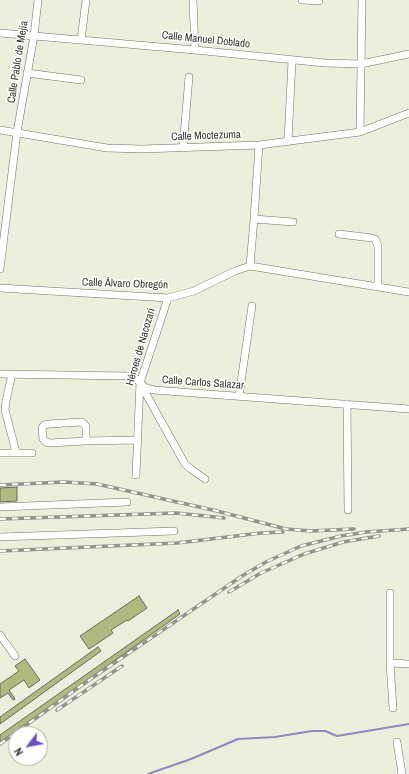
<!DOCTYPE html>
<html>
<head>
<meta charset="utf-8">
<style>
  body { margin:0 }
  #map { position:relative; width:409px; height:774px; overflow:hidden; background:#ebefdc; font-family:"Archivo Narrow",sans-serif }
  canvas { display:block }
  .north { position:absolute; left:8px; top:726px; width:40px; height:40px; box-sizing:border-box; background:#fff; border:1px solid #aeafab; border-radius:50%; rotate:238deg; font-size:11px; font-weight:700; line-height:16px; text-align:center; color:#34362e }
  .north::after { content:''; display:block; margin:auto; width:14px; height:18px; background:#6f4dc7; clip-path:polygon(50% 0,100% 100%,50% 72%,0 100%) }
</style>
</head>
<body>
<div id="map">
<canvas width="409" height="774"></canvas>
<div class="north">N</div>
</div>
<script>
const ctx = document.querySelector('canvas').getContext('2d');
ctx.lineJoin = 'round';
const shape = rows => new Path2D(rows.map(r => 'M' + r).join(''));
function stroke(path, color, width, dash) { ctx.strokeStyle = color; ctx.lineWidth = width; ctx.lineCap = dash ? 'butt' : 'round'; ctx.setLineDash(dash || []); ctx.stroke(path); }
function paint(path, color) { ctx.fillStyle = color; ctx.fill(path, 'evenodd'); }
function drawText(font, color, halo, rows, align = 'center') {
  ctx.font = font + ' "Archivo Narrow",sans-serif'; ctx.lineWidth = 3; ctx.setLineDash([]); ctx.textBaseline = 'middle'; ctx.strokeStyle = halo; ctx.fillStyle = color; for (const [text, x, y, turn = 0] of rows) {
    ctx.save(); ctx.translate(x, y); ctx.rotate((+turn || 0) * Math.PI / 180); ctx.textAlign = isNaN(turn) ? turn : align; if (halo) ctx.strokeText(text, 0, 0); ctx.fillText(text, 0, 0); ctx.restore();
  }
}
stroke(shape([
  [148,774,191,759,238,739,275,737,312,731,325,731,337,736,409,724]
]), '#9188bd', 2);
const building = shape([
  [17,487,17,501,0,502,0,488,17,487],
  [139,596,147,608,128,621,127,620,111,630,113,633,89,649,80,636,139,596],
  [178,610,180,614,0,742,0,735,178,610],
  [98,647,101,651,0,724,0,717,98,647],
  [25,659,40,680,29,688,24,680,9,690,15,699,13,700,8,693,0,698,0,684,19,671,15,666,25,659]
]);
paint(building, '#b1b980');
stroke(building, '#676a5a', 1);
const minor = shape([
  [193,0,195,50],
  [302,0,319,1],
  [0,33,195,50,325,63,361,64,409,54],
  [81,40,86,0],
  [27,73,81,80],
  [0,130,107,148,142,149,259,145,360,132,409,113],
  [360,132,362,0],
  [288,141,292,61],
  [183,147,189,77],
  [254,219,293,222],
  [339,234,372,238,375,239,378,246,378,287],
  [250,266,254,219,259,145],
  [0,269,17,132,34,36,38,0],
  [0,288,168,298,194,291,235,271,250,266,409,292],
  [0,374,128,376,135,378,146,388,154,390,409,409],
  [12,374,6,401,5,410,16,452],
  [141,385,185,464,191,469,205,479],
  [239,396,252,306],
  [347,404,348,510],
  [86,441,86,426,82,422,49,424,44,425,42,428,43,439,46,442,50,443,86,441,137,440],
  [0,453,32,453],
  [136,475,140,383,168,298],
  [0,507,127,502],
  [0,537,174,531],
  [390,593,390,663,393,708],
  [0,635,15,656],
  [390,663,409,664],
  [397,742,402,774]
]);
stroke(minor, '#6f7161', 8);
stroke(minor, '#fff', 7);
const rail = shape([
  [0,485,64,482,97,484,217,511,286,529,311,531,354,529],
  [0,519,176,513,224,518],
  [0,551,177,543,261,533,283,532],
  [229,592,261,573,304,554,343,542,379,536],
  [57,710,122,666],
  [0,744,82,685,242,576,266,562,301,546,341,536,366,532,409,529]
]);
stroke(rail, '#929587', 3.5);
stroke(rail, '#fff', 2, [6]);
drawText('11px', '#34362e', '#fff', [
  ["Calle Manuel Doblado",206,40,6],
  ["Calle Pablo de Mejía",18,62,-81],
  ["Calle Moctezuma",206,136,-2],
  ["Calle Álvaro Obregón",125,284,2],
  ["Héroes de Nacozari",141,347,-74],
  ["Calle Carlos Salazar",203,383,4]
]);
</script>
</body>
</html>
